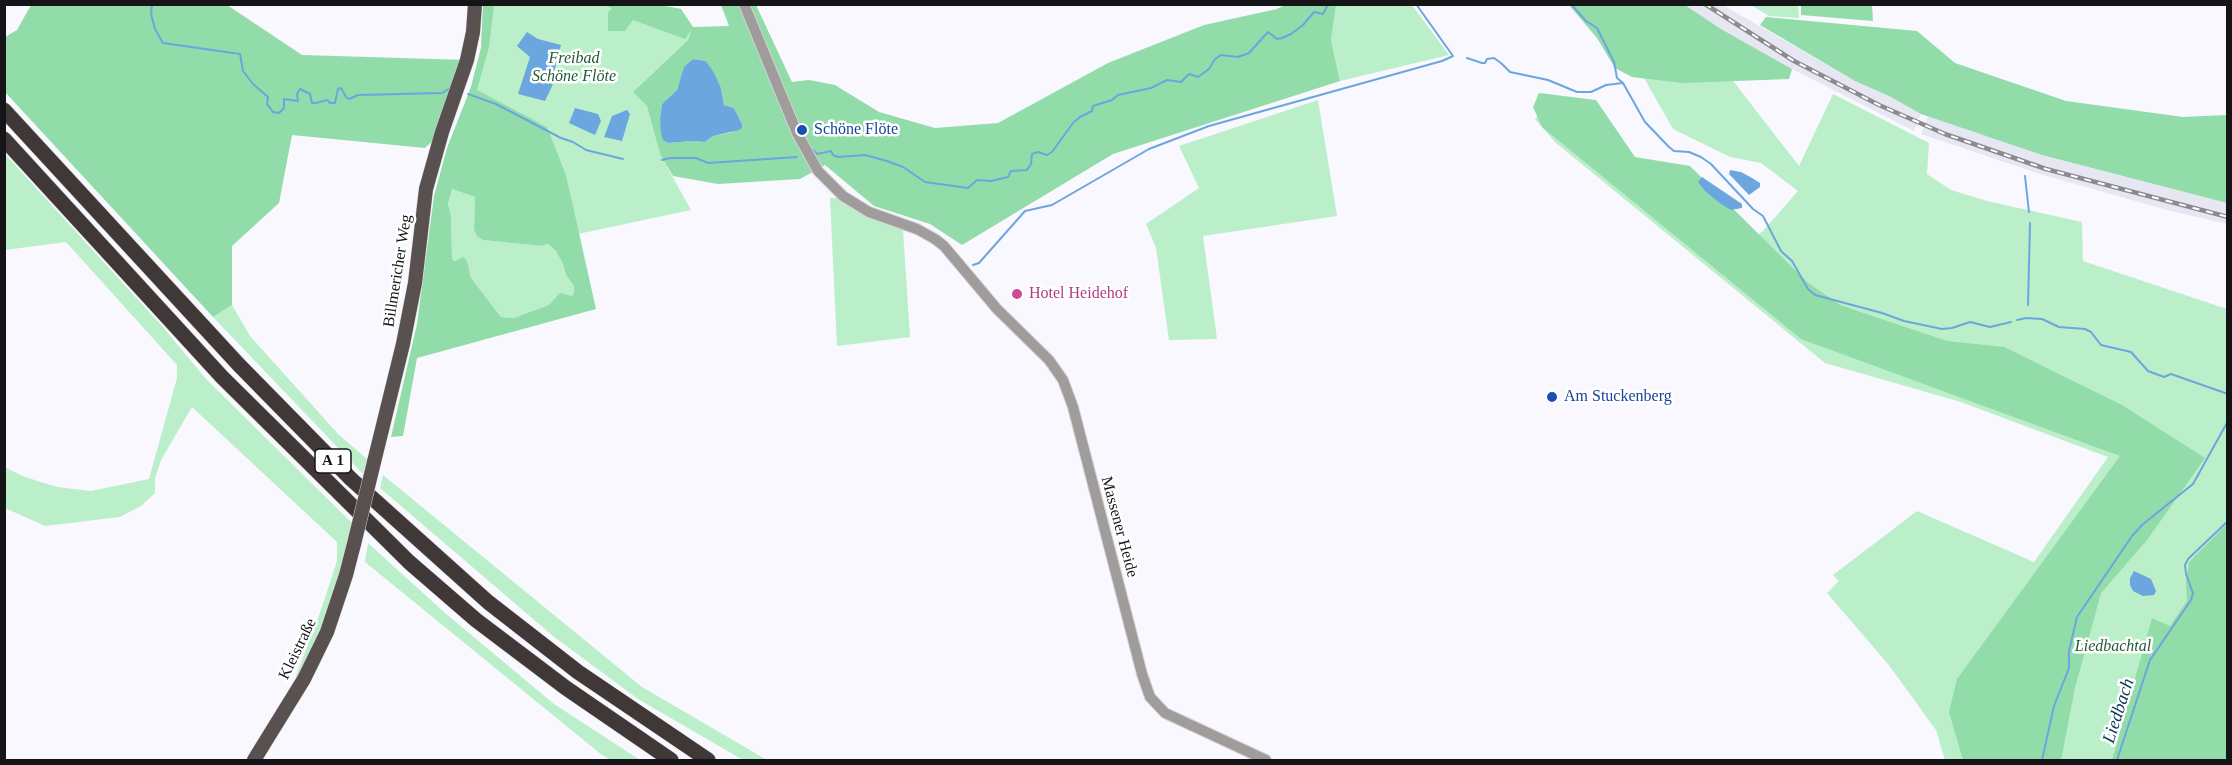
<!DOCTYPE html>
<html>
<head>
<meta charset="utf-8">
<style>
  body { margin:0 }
  #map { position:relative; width:2232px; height:765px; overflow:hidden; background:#f8f8fe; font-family:"Times New Roman",serif }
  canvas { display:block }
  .frame { position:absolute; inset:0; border:6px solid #151517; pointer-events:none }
</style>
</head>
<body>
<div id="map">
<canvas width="2232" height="765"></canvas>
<div class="frame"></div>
</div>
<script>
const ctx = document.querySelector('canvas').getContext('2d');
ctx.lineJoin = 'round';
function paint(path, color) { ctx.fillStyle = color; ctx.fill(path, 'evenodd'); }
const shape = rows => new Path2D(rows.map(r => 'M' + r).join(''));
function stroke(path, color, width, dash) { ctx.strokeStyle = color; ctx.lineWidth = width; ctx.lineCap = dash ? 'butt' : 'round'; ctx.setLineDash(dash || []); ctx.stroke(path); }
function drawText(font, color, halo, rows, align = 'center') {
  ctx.font = font + ' "Times New Roman",serif'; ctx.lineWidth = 5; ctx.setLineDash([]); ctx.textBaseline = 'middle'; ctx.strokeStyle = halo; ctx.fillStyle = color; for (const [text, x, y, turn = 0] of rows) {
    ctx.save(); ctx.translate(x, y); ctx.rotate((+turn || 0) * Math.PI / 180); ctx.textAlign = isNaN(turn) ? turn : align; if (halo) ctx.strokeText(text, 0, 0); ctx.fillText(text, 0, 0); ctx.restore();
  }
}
paint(shape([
  [1685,5,1723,5,1855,81,1889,96,1921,114,1914,131,1792,69,1721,29],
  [1928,116,2042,155,2227,203,2227,224,2167,210,2040,174,1921,134]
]), '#e7e7f3');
paint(shape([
  [658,4,681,9,692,27,688,40,633,92,647,105,660,154,691,210,578,234,566,175,471,87,481,48,483,5],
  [1336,5,1412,5,1449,55,1340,81,1331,40],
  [1751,5,1798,5,1799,18,1769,16],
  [1730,77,1799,166,1833,94,1929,143,1927,174,1951,190,1987,201,2082,222,2083,261,2227,309,2227,685,2182,760,1945,760,1936,730,1888,664,1827,593,1839,581,1833,575,1917,511,2034,562,2108,457,1961,402,1825,363,1556,143,1535,119,1547,103,1621,159,1746,242,1762,232,1798,191,1761,163,1730,157,1673,129,1644,78],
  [1318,100,1337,216,1203,236,1217,339,1169,340,1156,248,1146,224,1199,188,1179,146],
  [5,154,162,326,207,380,353,524,343,574,302,678,296,676,322,607,337,561,337,542,192,407,161,460,155,478,155,493,141,506,120,517,45,526,5,508,4,467,25,477,57,487,91,491,149,479,177,378,177,365,66,242,5,250],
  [452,189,475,197,474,229,483,240,542,246,548,244,556,251,563,264,566,275,574,286,574,292,572,296,568,296,525,315,514,318,501,317,471,278,467,261,452,260,451,216,448,204],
  [830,198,839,198,871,219,903,230,910,337,837,346],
  [232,305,250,336,339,435,367,459,363,474,213,317],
  [383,475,642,687,767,760,743,760,638,699,553,636,380,488],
  [368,543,445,613,554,704,640,760,611,760,602,755,365,562]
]), '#bbefca');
paint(shape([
  [31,5,227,5,302,55,467,60,442,132,425,148,292,135,279,203,232,246,232,305,213,317,5,92,5,37,17,30],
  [483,5,494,5,489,47,477,90,547,127,566,175,596,309,417,358,403,436,391,437,417,324,434,196,447,148,471,87,481,48],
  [452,189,475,197,474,229,477,236,483,240,542,246,548,244,556,251,563,264,566,275,574,286,574,292,572,296,560,293,550,304,541,308,514,318,501,317,471,278,467,261,463,257,455,261,452,259,451,216,448,204],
  [604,5,658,5,681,9,693,27,729,26,721,5,756,5,792,82,809,80,835,85,879,112,935,128,998,123,1108,63,1204,25,1277,9,1285,5,1336,5,1331,40,1340,81,1113,154,962,245,930,224,874,206,825,165,800,179,718,184,673,176,660,154,647,106,633,92,688,40,691,30,685,39,633,20,625,31,608,31,608,13,612,8],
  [693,59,706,61,721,88,724,105,734,108,742,124,732,132,713,136,705,142,693,141,667,143,660,119,662,104,677,90,682,75],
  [1569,5,1685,5,1721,29,1792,69,1789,79,1683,83,1632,77,1615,68,1597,38],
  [1801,5,1872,5,1873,21,1801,15],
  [1766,17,1917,31,1955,63,2066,101,2183,117,2227,115,2227,203,2042,155,1921,114,1889,96,1855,81,1760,25],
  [1539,93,1596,100,1635,157,1690,166,1807,282,1840,305,1947,341,2004,347,2122,405,2205,458,2147,540,2101,593,2075,688,2061,760,1963,760,1949,712,1957,679,2120,456,1801,339,1542,127,1533,107],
  [2227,524,2227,760,2112,760,2152,618,2170,626,2187,601,2186,582,2189,562]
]), '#91dca9');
paint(shape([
  [527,32,538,39,561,45,551,83,553,84,545,101,518,94,530,57,517,46],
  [693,59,706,61,714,73,721,88,724,105,734,108,742,124,742,128,739,130,713,136,705,142,693,141,668,143,663,140,661,134,660,119,662,104,677,90,684,67],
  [575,108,598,114,601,121,595,135,569,123],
  [627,110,630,114,622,141,604,137,612,116],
  [1730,170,1741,172,1752,178,1760,183,1760,187,1749,195,1729,174],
  [1702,177,1742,204,1742,208,1731,210,1721,204,1705,191,1698,182],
  [2134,571,2151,579,2156,591,2154,595,2143,596,2133,591,2130,585,2130,578]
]), '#6ca6df');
stroke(shape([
  [152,4,151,14,155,29,163,43,240,54,243,71,253,84,268,97,267,104,273,112,279,113,284,108,284,99,298,101,297,94,300,89,310,94,312,103,316,103,327,100,330,103,335,103,338,89,341,88,346,97,349,99,358,95,442,93,449,89],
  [1571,4,1586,21,1597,28,1614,62,1617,78,1623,83,1645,122,1669,147,1674,151,1689,152,1701,157,1711,164,1753,209,1763,216,1781,251,1792,261,1808,289,1815,295,1882,313,1904,321,1942,329,1952,328,1970,322,1990,327,2011,322],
  [1467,58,1482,63,1485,63,1487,59,1494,58,1501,63,1510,72,1548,80,1577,92,1591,92,1606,85,1623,83],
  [468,94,496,104,561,138,573,142,586,150,623,159],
  [812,149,817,154,831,151,833,155,838,157,865,155,887,161,903,167,925,182,968,188,977,180,991,181,1008,177,1011,171,1027,170,1031,164,1032,154,1038,152,1047,155,1052,152,1073,123,1080,117,1092,111,1093,106,1112,100,1118,95,1151,88,1167,80,1181,82,1189,74,1198,77,1209,69,1215,59,1221,55,1238,57,1249,53,1268,32,1277,39,1282,38,1291,34,1303,25,1314,12,1323,14,1328,4],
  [662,160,670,158,696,158,708,163,797,157],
  [2025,176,2029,212],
  [973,265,979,263,1025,211,1052,205,1149,149,1209,126,1442,61,1453,56,1416,4],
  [2028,305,2030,223],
  [2017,320,2026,318,2042,319,2059,327,2085,329,2091,332,2101,345,2131,352,2148,371,2164,377,2171,374,2228,394],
  [2042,760,2054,706,2069,668,2069,651,2077,617,2132,536,2142,525,2193,484,2228,421],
  [2117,760,2150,660,2191,600,2193,593,2186,574,2185,565,2188,559,2228,521]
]), '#6ca6df', 2);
const minor = shape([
  [744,4,797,133,818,171,843,196,869,212,917,229,935,239,944,246,997,309,1049,360,1063,380,1073,407,1142,674,1150,697,1165,713,1266,760]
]);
const major = shape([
  [374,462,403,344,415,283,426,189,442,132,467,60,473,32,475,4],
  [254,760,304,679,327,632,346,575,354,544]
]);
const highway = shape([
  [4,110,239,365,351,479,488,602,578,672,708,760],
  [4,139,222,377,409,562,476,620,566,688,671,760]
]);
stroke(minor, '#d4d4d9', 12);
stroke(major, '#d4d4d9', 15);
stroke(highway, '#d4d4d9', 16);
stroke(minor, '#a09c9b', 10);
stroke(major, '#585150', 14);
stroke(highway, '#3f3837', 15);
const rail = shape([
  [1705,4,1794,61,1879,105,1945,134,2046,169,2228,217]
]);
stroke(rail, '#8a8a8f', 4.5);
stroke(rail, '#fff', 2, [7]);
const majorBridge = shape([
  [354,544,374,462]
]);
stroke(majorBridge, '#d4d4d9', 15, []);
stroke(majorBridge, '#585150', 14);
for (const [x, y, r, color] of [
  [802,130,6,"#1a4fb4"],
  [1017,294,6,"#d1479c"],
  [1552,397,6,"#1a4fb4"]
]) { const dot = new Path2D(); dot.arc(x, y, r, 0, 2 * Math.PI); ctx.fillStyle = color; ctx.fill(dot); stroke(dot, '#fff', 2); }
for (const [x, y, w] of [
  [333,461,36]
]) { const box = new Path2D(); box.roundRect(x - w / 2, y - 12, w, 24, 4.5); ctx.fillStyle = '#fff'; ctx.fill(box); stroke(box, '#151517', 1.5); }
drawText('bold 15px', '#151517', null, [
  ["A 1",333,461]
]);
drawText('italic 16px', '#225837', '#fff', [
  ["Freibad",574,59],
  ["Schöne Flöte",574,77],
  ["Liedbachtal",2113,647]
]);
drawText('16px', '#164399', '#fff', [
  ["Schöne Flöte",814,130],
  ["Am Stuckenberg",1564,397]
], 'left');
drawText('16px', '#151517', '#fff', [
  ["Billmericher Weg",398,271,-81],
  ["Massener Heide",1119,527,75],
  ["Kleistraße",298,649,-64]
]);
drawText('16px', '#b23c85', '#fff', [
  ["Hotel Heidehof",1029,294]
], 'left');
drawText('italic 18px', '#0b375c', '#fff', [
  ["Liedbach",2119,711,-72]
]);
</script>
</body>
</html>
